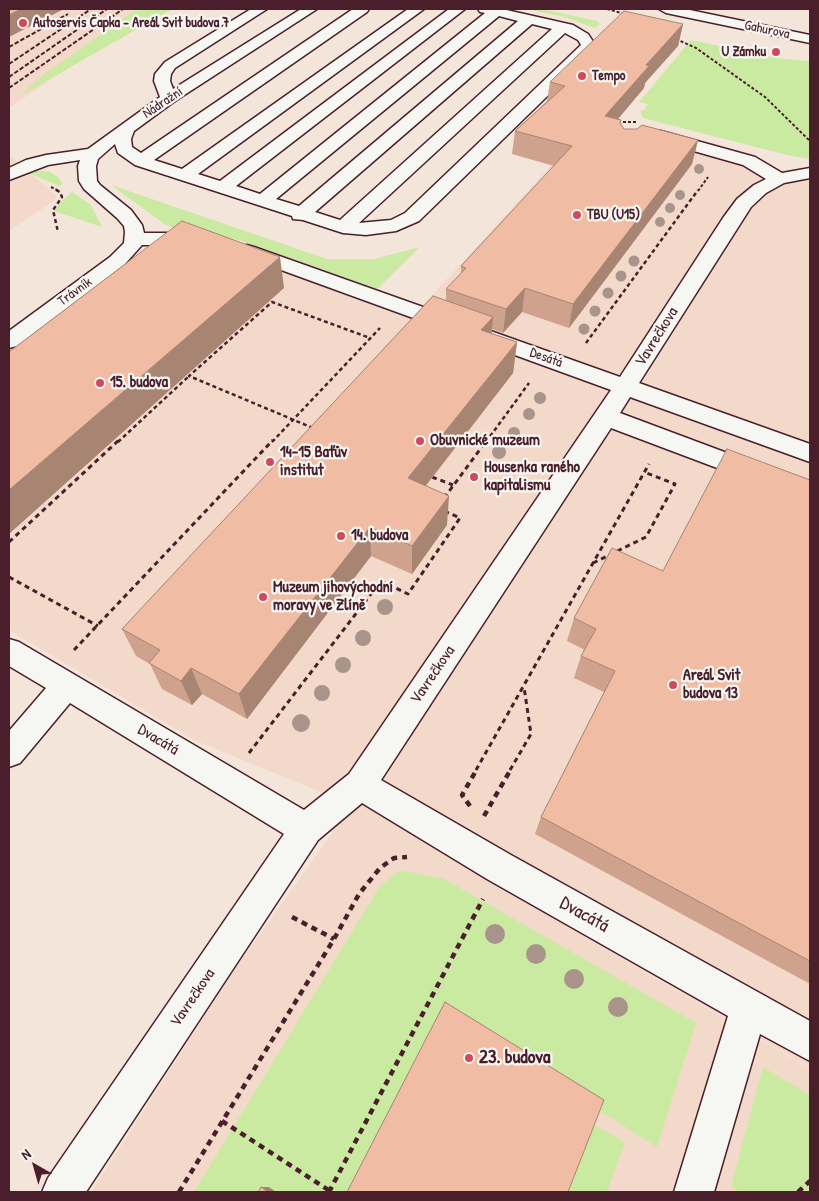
<!DOCTYPE html>
<meta charset="utf-8">
<style>
body{margin:0}
#map{position:relative;width:819px;height:1201px;overflow:hidden;background:#f4e5da;font-family:"Patrick Hand",sans-serif}
canvas{display:block}
.frame{position:absolute;inset:0;border:10px solid #4a1f2b;pointer-events:none}
.north{position:absolute;left:10px;top:1141px;width:50px;height:50px;-webkit-text-stroke:4px #f6f6f2;paint-order:stroke;rotate:322deg;font-size:14px;font-weight:700;line-height:20px;text-align:center;color:#4a1f2b}
.north::after{content:'';display:block;margin:auto;width:18px;height:22px;background:#4a1f2b;clip-path:polygon(50% 0,100% 100%,50% 72%,0 100%)}
</style>
<div id="map">
<canvas width="819" height="1201"></canvas>
<div class="frame"></div>
<div class="north">N</div>
</div>
<script>
const context = document.querySelector('canvas').getContext('2d');
context.lineJoin = 'round';
function fill(path, color) {
  context.fillStyle = color;
  context.fill(path, 'evenodd');
}
function poly(rows) {
  const path = new Path2D();
  for (const r of rows) {
    path.moveTo(r[0], r[1]);
    for (let i = 2; i < r.length; i += 2) path.lineTo(r[i], r[i + 1]);
  }
  return path;
}
function stroke(path, color, width, dash) {
  context.strokeStyle = color;
  context.lineWidth = width;
  context.lineCap = dash ? 'butt' : 'round';
  context.setLineDash(dash || []);
  context.stroke(path);
}
function label(font, color, halo, rows, align = 'center') {
  context.font = font + ' "Patrick Hand",sans-serif';
  context.lineWidth = 4.5;
  context.setLineDash([]);
  context.textBaseline = 'middle';
  context.strokeStyle = halo;
  context.fillStyle = color;
  for (const [text, x, y, turn = 0] of rows) {
    context.save();
    context.translate(x, y);
    context.rotate((+turn || 0) * Math.PI / 180);
    context.textAlign = isNaN(turn) ? turn : align;
    if (halo) context.strokeText(text, 0, 0);
    context.fillText(text, 0, 0);
    context.restore();
  }
}
fill(poly([
 [9,9,172,9,74,64,9,108],
 [609,127,810,181,810,1068,383,818,810,1069,810,1192,91,1192,233,972,352,805,194,740,9,630,9,350,131,259,181,244,223,248,411,318,581,133],
 [9,155,56,195,55,200,9,231]
]), '#f3d9ca');
fill(poly([
 [137,9,172,9,20,96,43,75],
 [527,9,542,9,597,21,600,24,594,28,565,17],
 [691,40,776,58,810,61,810,159,787,155,643,118,640,111,644,110,648,104,639,102],
 [36,170,50,172,58,177,63,184,59,186,29,173],
 [111,185,327,259,374,259,420,247,377,289,242,241,217,235,184,231,166,225],
 [72,192,91,205,102,227,54,211,63,200],
 [400,870,444,879,696,1023,657,1147,444,1012,352,1192,194,1192,380,886],
 [763,1067,810,1095,810,1192,740,1192,731,1187],
 [587,1121,625,1142,607,1192,559,1192]
]), '#cbeaa1');
const minor = poly([
 [251,9,267,9,175,68,171,74,170,81,173,89,301,9,317,9,175,101,134,131,131,139,132,147,141,153,353,9,369,9,367,12,154,160,182,169,408,9,424,9,198,174,220,181,449,9,465,9,236,186,260,194,485,13,480,12,478,9,502,9,573,25,588,34,596,46,571,73,419,221,396,231,366,235,343,233,303,220,293,219,292,216,135,165,118,153,115,144,98,159,96,166,97,181,100,185,131,210,142,225,144,233,196,233,203,235,206,239,203,243,196,245,142,245,124,265,17,346,9,348,9,331,110,257,124,243,125,232,124,226,117,218,84,189,79,181,78,166,80,160,48,165,9,180,9,168,26,160,46,155,88,149,160,97,154,81,155,74,165,62,251,9],
 [499,16,518,21,299,206,276,199,499,16],
 [532,24,552,29,340,220,315,212,532,24],
 [565,33,578,40,581,45,405,213,391,220,359,223,565,33],
 [659,9,685,9,810,35,810,43,666,13,659,9],
 [661,131,755,157,782,173,810,168,810,178,784,183,766,193,751,207,639,383,810,444,810,462,630,397,620,413,810,484,810,503,611,428,381,780,511,855,810,1021,810,1061,760,1034,714,1192,674,1192,728,1016,487,879,362,803,318,840,86,1192,42,1192,48,1178,284,834,70,703,20,763,9,767,9,731,46,688,9,666,9,639,19,642,304,810,349,774,611,390,240,255,237,251,240,247,247,245,254,247,620,377,723,218,737,199,754,185,766,179,743,165,655,140,653,136,655,132,661,131]
]);
stroke(minor, '#4a1f2b', 3);
stroke(poly([
 [607,9,625,14],
 [676,39,696,48,765,97,810,141],
 [618,122,637,122],
 [51,187,59,191],
 [698,191,708,177]
]), '#4a1f2b', 2, [3, 2]);
stroke(poly([
 [56,190,60,192,62,197,53,210,58,232],
 [586,343,698,190],
 [313,428,189,376,272,302,370,338],
 [118,442,189,376],
 [272,442,380,328],
 [486,442,529,383]
]), '#4a1f2b', 2.5, [4, 3]);
stroke(poly([
 [432,477,453,485],
 [444,498,487,440],
 [9,542,119,440],
 [593,563,646,537,675,484,644,472],
 [9,577,98,626],
 [74,650,273,440],
 [249,753,381,581,408,594,460,518,444,511],
 [476,770,649,464],
 [510,770,531,734,524,687]
]), '#4a1f2b', 3, [5, 4]);
stroke(poly([
 [470,806,462,795,477,769],
 [484,816,511,769],
 [292,917,334,939],
 [222,1121,330,1191],
 [179,1192,334,939,359,894,380,868,394,858,407,857],
 [329,1192,483,899],
 [798,1192,810,1181]
]), '#4a1f2b', 4.5, [6, 5]);
fill(minor, '#f6f6f2');
stroke(poly([
 [9,47,68,14],
 [9,64,91,9],
 [9,77,107,9],
 [9,88,123,9]
]), '#4a1f2b', 2, [4.5, 2]);
context.fillStyle = '#a8948a';
for (const [x, y, r] of [
 [699,169,5],
 [680,195,5],
 [670,208,5],
 [660,222,5],
 [634,261,5.5],
 [621,276,5.5],
 [608,293,5.5],
 [595,311,5.5],
 [584,329,5.5],
 [540,398,6],
 [529,414,6],
 [514,433,6],
 [499,452,7],
 [385,607,8],
 [363,638,8],
 [343,665,8],
 [322,693,8],
 [301,723,9],
 [495,934,10],
 [536,954,10],
 [574,979,10],
 [618,1007,10]
]) {
  context.beginPath();
  context.arc(x, y, r, 0, 2 * Math.PI);
  context.fill();
}
fill(poly([
 [683,24,678,46,645,83,644,88,618,119,621,120,621,124,624,129,698,140,692,164,569,328,522,312,503,333,492,329,492,333,517,342,513,373,426,486,447,525,412,574,371,556,247,719,202,694,192,705,162,689,150,664,136,656,122,629,446,300,446,289,461,273,461,266,554,166,512,154,515,131,547,101,550,82],
 [810,480,810,984,535,834,541,817,604,692,574,678,581,656,585,650,567,641,574,618,663,571]
]), '#cea28c');
fill(poly([
 [21,9,64,9,9,37,9,15],
 [683,24,678,46,645,83,644,88,601,139,605,116,646,65],
 [698,140,692,164,569,328,573,304],
 [280,257,284,288,9,534,9,490],
 [525,288,522,312,503,333,506,309],
 [493,317,490,348,481,330],
 [517,342,513,373,408,508,408,478],
 [449,496,447,525,412,574,412,546],
 [370,527,371,556,247,719,239,694],
 [191,668,202,694,192,705,181,681],
 [261,1187,269,1187,276,1192,268,1192]
]), '#a88472');
const building = poly([
 [9,9,21,9,9,15,9,9],
 [624,11,683,24,646,65,649,66,605,116,621,120,620,123,624,129,637,129,642,125,698,140,573,304,525,288,506,309,446,289,466,268,461,266,572,146,515,131,565,86,550,82,624,11],
 [182,221,280,257,9,490,9,352,182,221],
 [433,296,493,317,481,330,517,342,408,478,449,496,412,546,370,527,239,694,191,668,181,681,149,663,160,650,122,629,433,296],
 [727,449,810,480,810,961,541,817,615,671,581,656,596,629,574,618,612,548,663,571,727,449],
 [445,1002,604,1100,568,1192,347,1192,445,1002],
 [261,1187,268,1192,258,1192,261,1187]
]);
fill(building, '#f0bca3');
stroke(building, '#a88472', 1);
for (const [x, y, r, color] of [
 [23,23,5,"#d1495b"],
 [776,52,5,"#d1495b"],
 [582,76,5,"#d1495b"],
 [577,215,5,"#d1495b"],
 [100,383,5,"#d1495b"],
 [420,441,5,"#d1495b"],
 [270,462,5,"#d1495b"],
 [474,477,5,"#d1495b"],
 [341,536,5,"#d1495b"],
 [263,597,5,"#d1495b"],
 [673,685,5,"#d1495b"],
 [469,1058,5,"#d1495b"]
]) {
  const dot = new Path2D();
  dot.arc(x, y, r, 0, 2 * Math.PI);
  context.fillStyle = color;
  context.fill(dot);
  stroke(dot, '#f6f6f2', 2);
}
label('bold 14px', '#4a1f2b', '#f6f6f2', [
 ["Autoservis Čapka - Areál Svit budova 7",33,23],
 ["U Zámku",766,52,"right"],
 ["Tempo",592,76],
 ["TBU (U15)",587,215]
], 'left');
label('14px', '#4a1f2b', '#f6f6f2', [
 ["Gahurova",767,30,12],
 ["Nádražní",163,103,-34],
 ["Trávník",75,292,-36],
 ["Desátá",546,358,20]
]);
label('16px', '#4a1f2b', '#f6f6f2', [
 ["Vavrečkova",657,337,-58],
 ["Vavrečkova",433,675,-56],
 ["Dvacátá",158,740,31],
 ["Vavrečkova",193,998,-56]
]);
label('bold 16px', '#4a1f2b', '#f6f6f2', [
 ["15. budova",110,383],
 ["Obuvnické muzeum",430,441],
 ["14-15 Baťův",280,453],
 ["institut",280,471],
 ["Housenka raného",484,468],
 ["kapitalismu",484,486],
 ["14. budova",351,536],
 ["Muzeum jihovýchodní",273,588],
 ["moravy ve Zlíně",273,606],
 ["Areál Svit",683,676],
 ["budova 13",683,694]
], 'left');
label('19px', '#4a1f2b', '#f6f6f2', [
 ["Dvacátá",584,915,29]
]);
label('bold 19px', '#4a1f2b', '#f6f6f2', [
 ["23. budova",479,1058]
], 'left');
</script>
